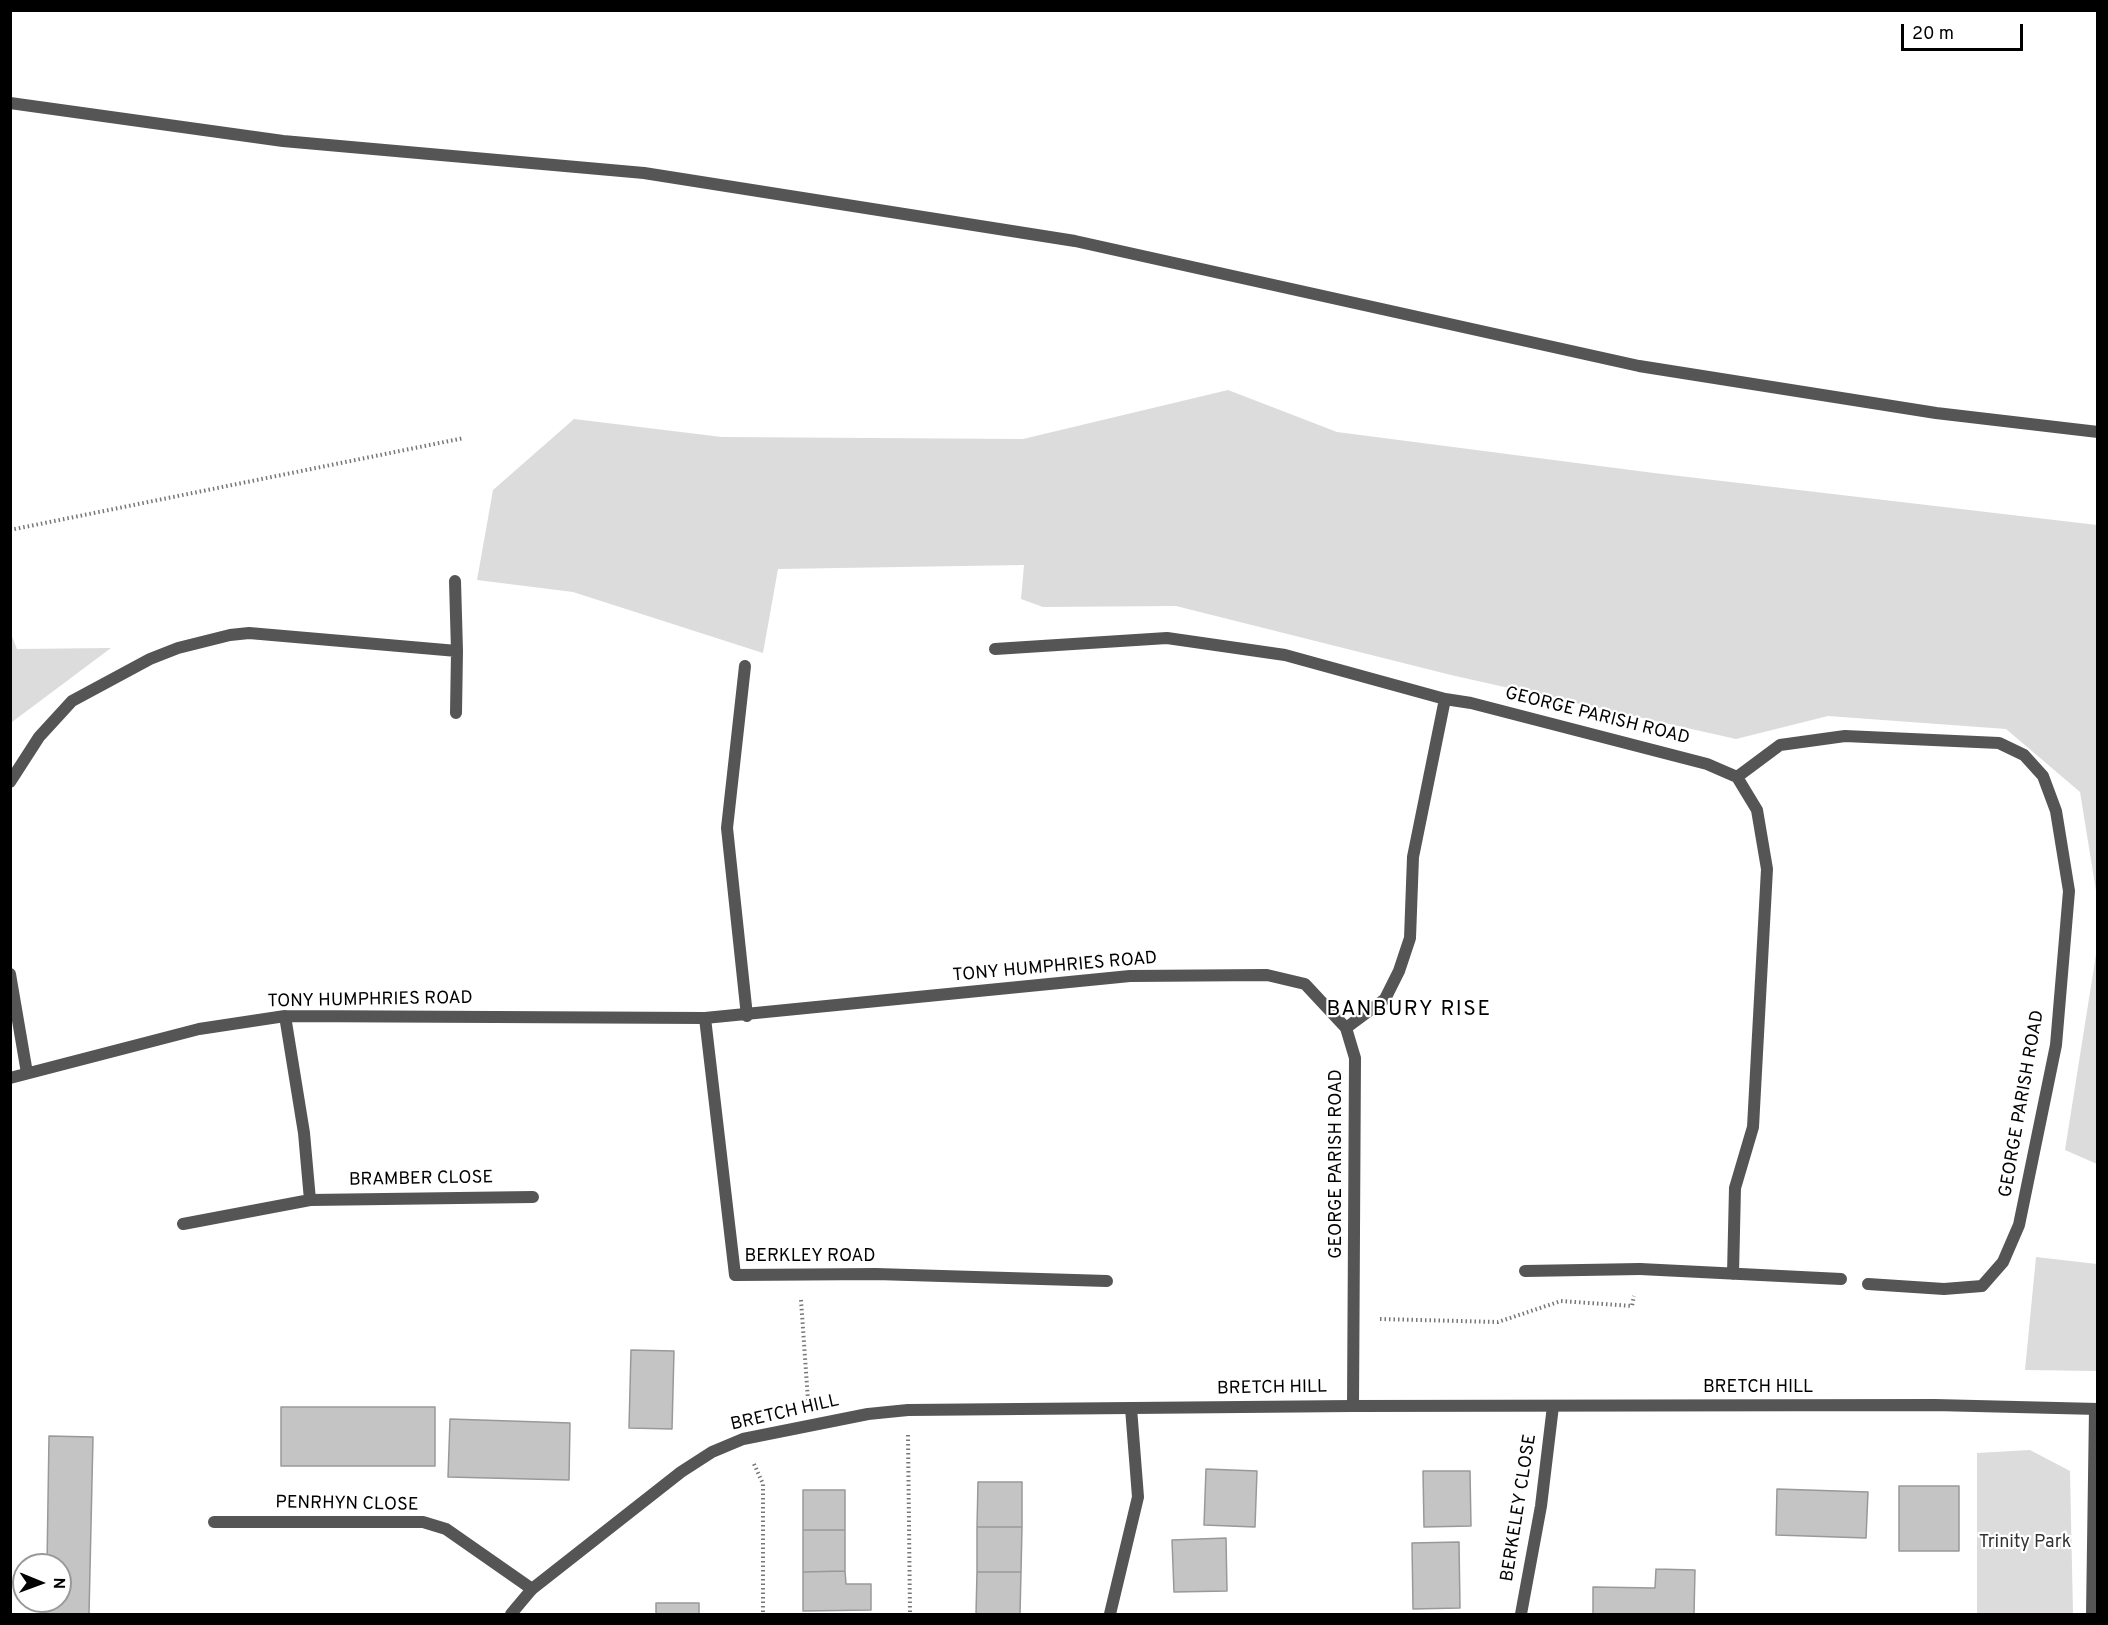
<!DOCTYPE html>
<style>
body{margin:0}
#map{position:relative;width:2108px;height:1625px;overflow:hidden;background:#fff;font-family:Overpass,sans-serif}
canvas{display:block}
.frame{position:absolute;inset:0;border:12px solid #000;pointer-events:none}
.north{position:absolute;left:12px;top:1553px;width:60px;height:60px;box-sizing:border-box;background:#fff;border:2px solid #999;border-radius:50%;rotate:91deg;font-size:16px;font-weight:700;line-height:24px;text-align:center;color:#000}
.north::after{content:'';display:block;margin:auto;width:21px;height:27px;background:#000;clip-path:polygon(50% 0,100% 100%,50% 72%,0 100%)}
.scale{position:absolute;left:1901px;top:24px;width:122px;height:27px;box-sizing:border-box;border:3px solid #000;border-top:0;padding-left:8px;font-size:18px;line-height:21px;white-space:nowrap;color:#000;-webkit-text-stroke:4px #fff;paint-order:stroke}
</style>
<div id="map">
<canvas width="2108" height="1625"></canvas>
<div class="frame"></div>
<div class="north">N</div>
<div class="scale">20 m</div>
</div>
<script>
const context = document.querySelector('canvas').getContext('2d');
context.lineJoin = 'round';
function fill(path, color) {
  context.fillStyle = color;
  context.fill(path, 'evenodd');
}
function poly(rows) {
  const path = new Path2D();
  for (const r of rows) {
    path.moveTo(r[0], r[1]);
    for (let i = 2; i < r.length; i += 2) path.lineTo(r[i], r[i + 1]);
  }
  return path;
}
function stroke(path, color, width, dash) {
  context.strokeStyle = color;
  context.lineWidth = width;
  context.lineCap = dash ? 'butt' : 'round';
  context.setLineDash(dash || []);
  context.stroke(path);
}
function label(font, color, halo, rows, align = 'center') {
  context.font = font + ' Overpass,sans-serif';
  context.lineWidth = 4.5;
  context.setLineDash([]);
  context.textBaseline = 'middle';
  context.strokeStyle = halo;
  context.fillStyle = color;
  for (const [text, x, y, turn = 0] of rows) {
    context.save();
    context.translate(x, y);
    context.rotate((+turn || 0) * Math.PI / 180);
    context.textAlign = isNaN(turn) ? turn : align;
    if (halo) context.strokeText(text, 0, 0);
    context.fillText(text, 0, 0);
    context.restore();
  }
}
fill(poly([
 [1228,390,1337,432,1654,473,2097,525,2097,897,2080,792,2006,729,1828,716,1736,739,1451,675,1176,606,1043,607,1021,599,1024,565,778,569,763,653,573,592,477,580,493,490,574,419,722,437,1023,439],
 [11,634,17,649,111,648,12,722,11,726],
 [2097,948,2097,1164,2065,1150],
 [2036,1257,2097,1264,2097,1371,2025,1370],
 [2030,1450,2070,1471,2073,1614,1977,1614,1977,1453]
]), '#dcdcdc');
const building = poly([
 [631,1350,674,1351,672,1429,629,1428,631,1350],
 [281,1407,435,1407,435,1466,281,1466,281,1407],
 [450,1419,570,1423,569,1480,448,1477,450,1419],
 [49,1436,93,1437,89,1614,45,1614,46,1601,60,1601,60,1565,47,1565,49,1436],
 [1206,1469,1257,1471,1255,1527,1204,1525,1206,1469],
 [1423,1471,1470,1471,1471,1526,1424,1527,1423,1471],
 [978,1482,1022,1482,1022,1527,977,1527,978,1482],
 [1899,1486,1959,1486,1959,1551,1899,1551,1899,1486],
 [1777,1489,1868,1492,1866,1538,1776,1535,1777,1489],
 [803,1490,845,1490,845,1530,803,1530,803,1490],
 [977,1527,1022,1527,1021,1572,977,1572,977,1527],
 [803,1530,845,1530,845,1571,803,1572,803,1530],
 [1226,1538,1227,1591,1174,1592,1172,1540,1226,1538],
 [1459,1542,1460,1608,1413,1609,1412,1543,1459,1542],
 [1656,1569,1695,1570,1694,1614,1593,1614,1593,1587,1655,1588,1656,1569],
 [845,1571,846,1584,871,1584,871,1610,803,1611,803,1572,845,1571],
 [977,1572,1021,1572,1020,1614,976,1614,977,1572],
 [656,1603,699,1603,699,1614,656,1614,656,1603]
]);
fill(building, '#c4c4c4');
stroke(building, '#999', 1.5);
stroke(poly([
 [10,530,464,438],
 [801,1300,808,1400],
 [1380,1319,1498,1322,1561,1301,1632,1306,1634,1296],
 [908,1435,910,1614],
 [754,1464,763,1484,763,1614]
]), '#777', 4, [1.5, 3]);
stroke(poly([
 [10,103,283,141,644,173,1075,241,1639,366,1936,413,2098,432],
 [1525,1271,1640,1269]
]), '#555', 12);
stroke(poly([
 [455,581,457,651],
 [995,649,1167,638,1285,655,1445,699],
 [745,666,727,828,747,1016],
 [1737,777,1780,745,1845,736,1999,743,2024,755,2043,776,2056,811,2069,891,2056,1045,2019,1225,2003,1262,1982,1286,1944,1289,1868,1284],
 [10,782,39,737,72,701,150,659,178,648,230,635,249,633,457,651,456,713],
 [10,974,27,1073],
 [705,1018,735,1275,876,1274,1107,1281],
 [10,1078,199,1029,285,1016,705,1018,1130,976,1267,975,1305,984,1346,1028],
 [310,1200,533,1197],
 [183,1224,310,1200,304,1133,285,1016],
 [1640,1269,1841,1279],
 [1353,1406,1355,1058,1346,1028,1385,999,1399,971,1410,938,1413,857,1445,699,1471,703,1707,764,1737,777,1757,810,1767,869,1753,1127,1735,1188,1733,1274],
 [214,1522,423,1522,446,1529,532,1589],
 [1110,1614,1138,1497,1131,1408],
 [1521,1614,1541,1506,1553,1406],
 [2092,1614,2095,1409]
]), '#555', 12);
stroke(poly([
 [511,1614,532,1589,681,1472,712,1452,743,1439,868,1414,908,1410,1353,1406,1935,1405,2098,1409]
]), '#555', 12);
label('18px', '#000', '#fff', [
 ["GEORGE PARISH ROAD",1597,717,14],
 ["TONY HUMPHRIES ROAD",1055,968,-5],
 ["TONY HUMPHRIES ROAD",370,1001,-1],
 ["GEORGE PARISH ROAD",2023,1104,-80],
 ["GEORGE PARISH ROAD",1337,1164,-90],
 ["BRAMBER CLOSE",421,1180,-1],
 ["BERKLEY ROAD",810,1257],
 ["BRETCH HILL",1758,1388],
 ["BRETCH HILL",1272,1389,-1],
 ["BRETCH HILL",785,1414,-13],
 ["PENRHYN CLOSE",347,1505,1],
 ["BERKELEY CLOSE",1520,1508,-81]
]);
label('18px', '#333', '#fff', [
 ["Trinity Park",2025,1543]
]);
context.letterSpacing = '1.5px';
label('21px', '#000', '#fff', [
 ["BANBURY RISE",1409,1011]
]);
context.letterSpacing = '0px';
</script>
